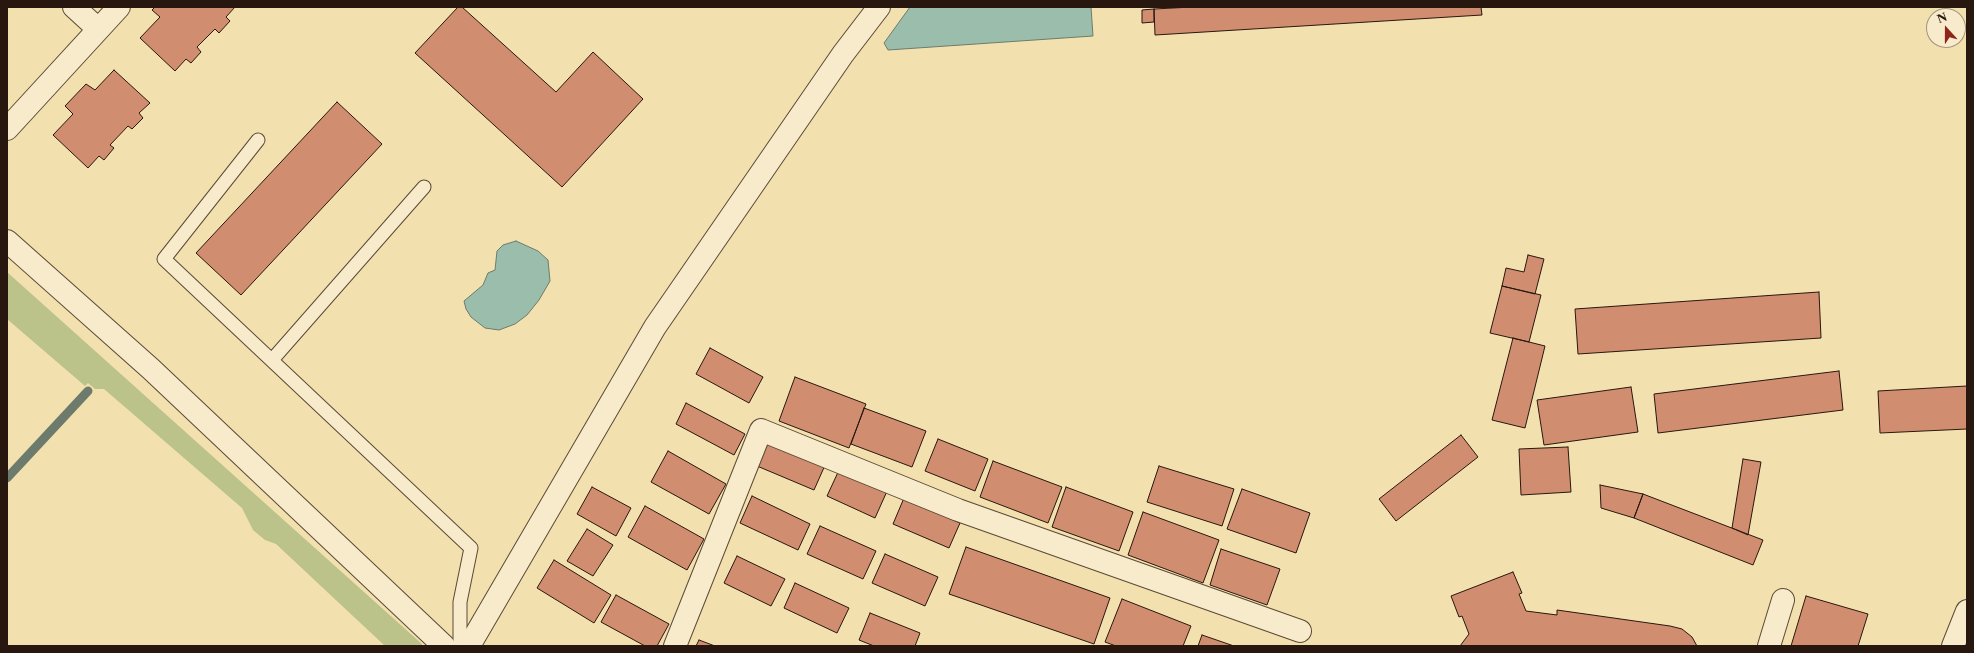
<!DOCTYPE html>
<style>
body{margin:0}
#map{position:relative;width:1974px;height:653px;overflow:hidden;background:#f3e0af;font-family:"Libre Caslon Text",serif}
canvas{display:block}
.frame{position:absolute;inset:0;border:8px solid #28170e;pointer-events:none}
.north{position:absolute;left:1926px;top:8px;width:40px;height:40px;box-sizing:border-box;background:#f7ebcb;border:1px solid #a4967f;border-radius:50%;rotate:339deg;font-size:11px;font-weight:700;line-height:16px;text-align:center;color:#28170e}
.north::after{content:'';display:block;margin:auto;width:14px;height:18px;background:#8f2418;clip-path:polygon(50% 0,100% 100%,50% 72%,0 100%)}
</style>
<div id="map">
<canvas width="1974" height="653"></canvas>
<div class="frame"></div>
<div class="north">N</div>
</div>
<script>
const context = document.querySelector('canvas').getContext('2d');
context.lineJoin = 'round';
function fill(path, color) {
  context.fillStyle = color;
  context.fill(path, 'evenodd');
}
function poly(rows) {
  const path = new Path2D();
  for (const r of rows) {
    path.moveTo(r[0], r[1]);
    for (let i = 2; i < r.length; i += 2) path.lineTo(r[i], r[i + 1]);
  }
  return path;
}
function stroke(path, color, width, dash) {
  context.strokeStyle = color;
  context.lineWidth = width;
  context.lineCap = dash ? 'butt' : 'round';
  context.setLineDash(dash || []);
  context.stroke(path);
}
fill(poly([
 [7,272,422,644,422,646,385,646,276,544,265,540,253,530,242,508,104,389,95,389,88,383,85,386,7,319]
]), '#bbc28a');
const water = poly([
 [910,7,1091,7,1093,36,888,50,884,43,910,7],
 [516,241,538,251,548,260,550,281,539,300,527,315,515,324,499,330,485,328,471,317,466,309,464,301,483,285,488,273,495,270,497,251,503,245,516,241]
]);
fill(water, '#9bbdab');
stroke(water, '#6d7b6c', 1);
stroke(poly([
 [7,478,88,391]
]), '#6d7b6c', 9);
const building = poly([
 [155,7,235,7,226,17,230,21,219,33,215,29,197,47,201,52,191,63,186,59,175,71,140,38,160,17,152,10,155,7],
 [458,7,462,7,556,92,593,52,643,99,562,187,415,53,458,7],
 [1192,7,1481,7,1482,15,1155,35,1154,9,1192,7],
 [1154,9,1154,22,1142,23,1142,10,1154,9],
 [114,70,150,103,139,113,143,118,132,129,128,126,110,145,114,148,104,160,99,156,88,168,53,135,73,114,65,106,86,84,95,90,114,70],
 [337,102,382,144,241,295,196,253,337,102],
 [1528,255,1544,259,1535,294,1502,286,1506,268,1524,272,1528,255],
 [1502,286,1541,295,1529,342,1490,333,1502,286],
 [1819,292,1821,338,1578,354,1575,309,1819,292],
 [1513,338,1545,346,1525,428,1492,420,1513,338],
 [710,348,763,377,749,403,696,374,710,348],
 [1839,371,1843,410,1658,433,1654,394,1839,371],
 [795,377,866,404,849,448,779,421,795,377],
 [1967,386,1967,429,1880,433,1878,391,1967,386],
 [1631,387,1638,432,1544,445,1537,400,1631,387],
 [686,403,745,434,734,455,676,424,686,403],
 [864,408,926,431,912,467,851,444,864,408],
 [1461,435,1478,457,1396,521,1379,499,1461,435],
 [768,439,826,463,814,490,757,466,768,439],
 [938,439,988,459,975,491,925,471,938,439],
 [1568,447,1571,492,1521,495,1519,449,1568,447],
 [668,451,726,484,709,514,651,482,668,451],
 [1743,459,1761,462,1748,535,1732,528,1743,459],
 [993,461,1062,487,1048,523,980,497,993,461],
 [1159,466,1234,489,1222,526,1147,502,1159,466],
 [840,468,888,489,875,518,827,496,840,468],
 [1600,485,1643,494,1634,518,1601,508,1600,485],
 [592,487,631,508,616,536,577,514,592,487],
 [1066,487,1133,512,1119,551,1052,527,1066,487],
 [1242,489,1310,513,1296,553,1227,529,1242,489],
 [1643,494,1763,540,1753,565,1634,518,1643,494],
 [752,496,810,524,798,550,740,523,752,496],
 [904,498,960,523,949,548,893,524,904,498],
 [645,506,704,539,687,570,628,537,645,506],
 [1143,512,1219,540,1203,583,1128,555,1143,512],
 [820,526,876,551,863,579,807,554,820,526],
 [587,529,613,545,593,576,567,561,587,529],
 [966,547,1110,598,1094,644,949,594,966,547],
 [1221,549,1280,569,1267,605,1210,585,1221,549],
 [885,554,938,577,925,606,872,583,885,554],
 [737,556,785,579,771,606,724,583,737,556],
 [554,560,611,595,594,623,537,588,554,560],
 [1513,572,1522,593,1519,594,1526,611,1557,615,1557,610,1670,626,1682,629,1692,637,1697,646,1460,646,1469,634,1462,616,1459,617,1451,596,1513,572],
 [795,583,849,608,837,633,784,608,795,583],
 [616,595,669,624,657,646,645,646,601,622,616,595],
 [1806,596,1868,614,1858,646,1791,646,1806,596],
 [1122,599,1191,626,1183,646,1116,646,1105,642,1122,599],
 [870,613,920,633,915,646,874,646,859,640,870,613],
 [1202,635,1234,646,1198,646,1202,635],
 [699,640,715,646,696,646,699,640]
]);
fill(building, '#d18d70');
stroke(building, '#28170e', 1);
const lane = poly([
 [258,140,164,259,471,548,460,602,460,646],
 [272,360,424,187]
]);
const street = poly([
 [74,7,98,29],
 [7,129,119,7],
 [7,241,151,369,444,646],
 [469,646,655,327,843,54,879,7],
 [675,646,761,430,958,510,1300,631],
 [1769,646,1783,600],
 [1953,646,1967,611]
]);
stroke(lane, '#5b4936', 15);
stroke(street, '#5b4936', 24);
stroke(lane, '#f7ebcb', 13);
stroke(street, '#f7ebcb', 22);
</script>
